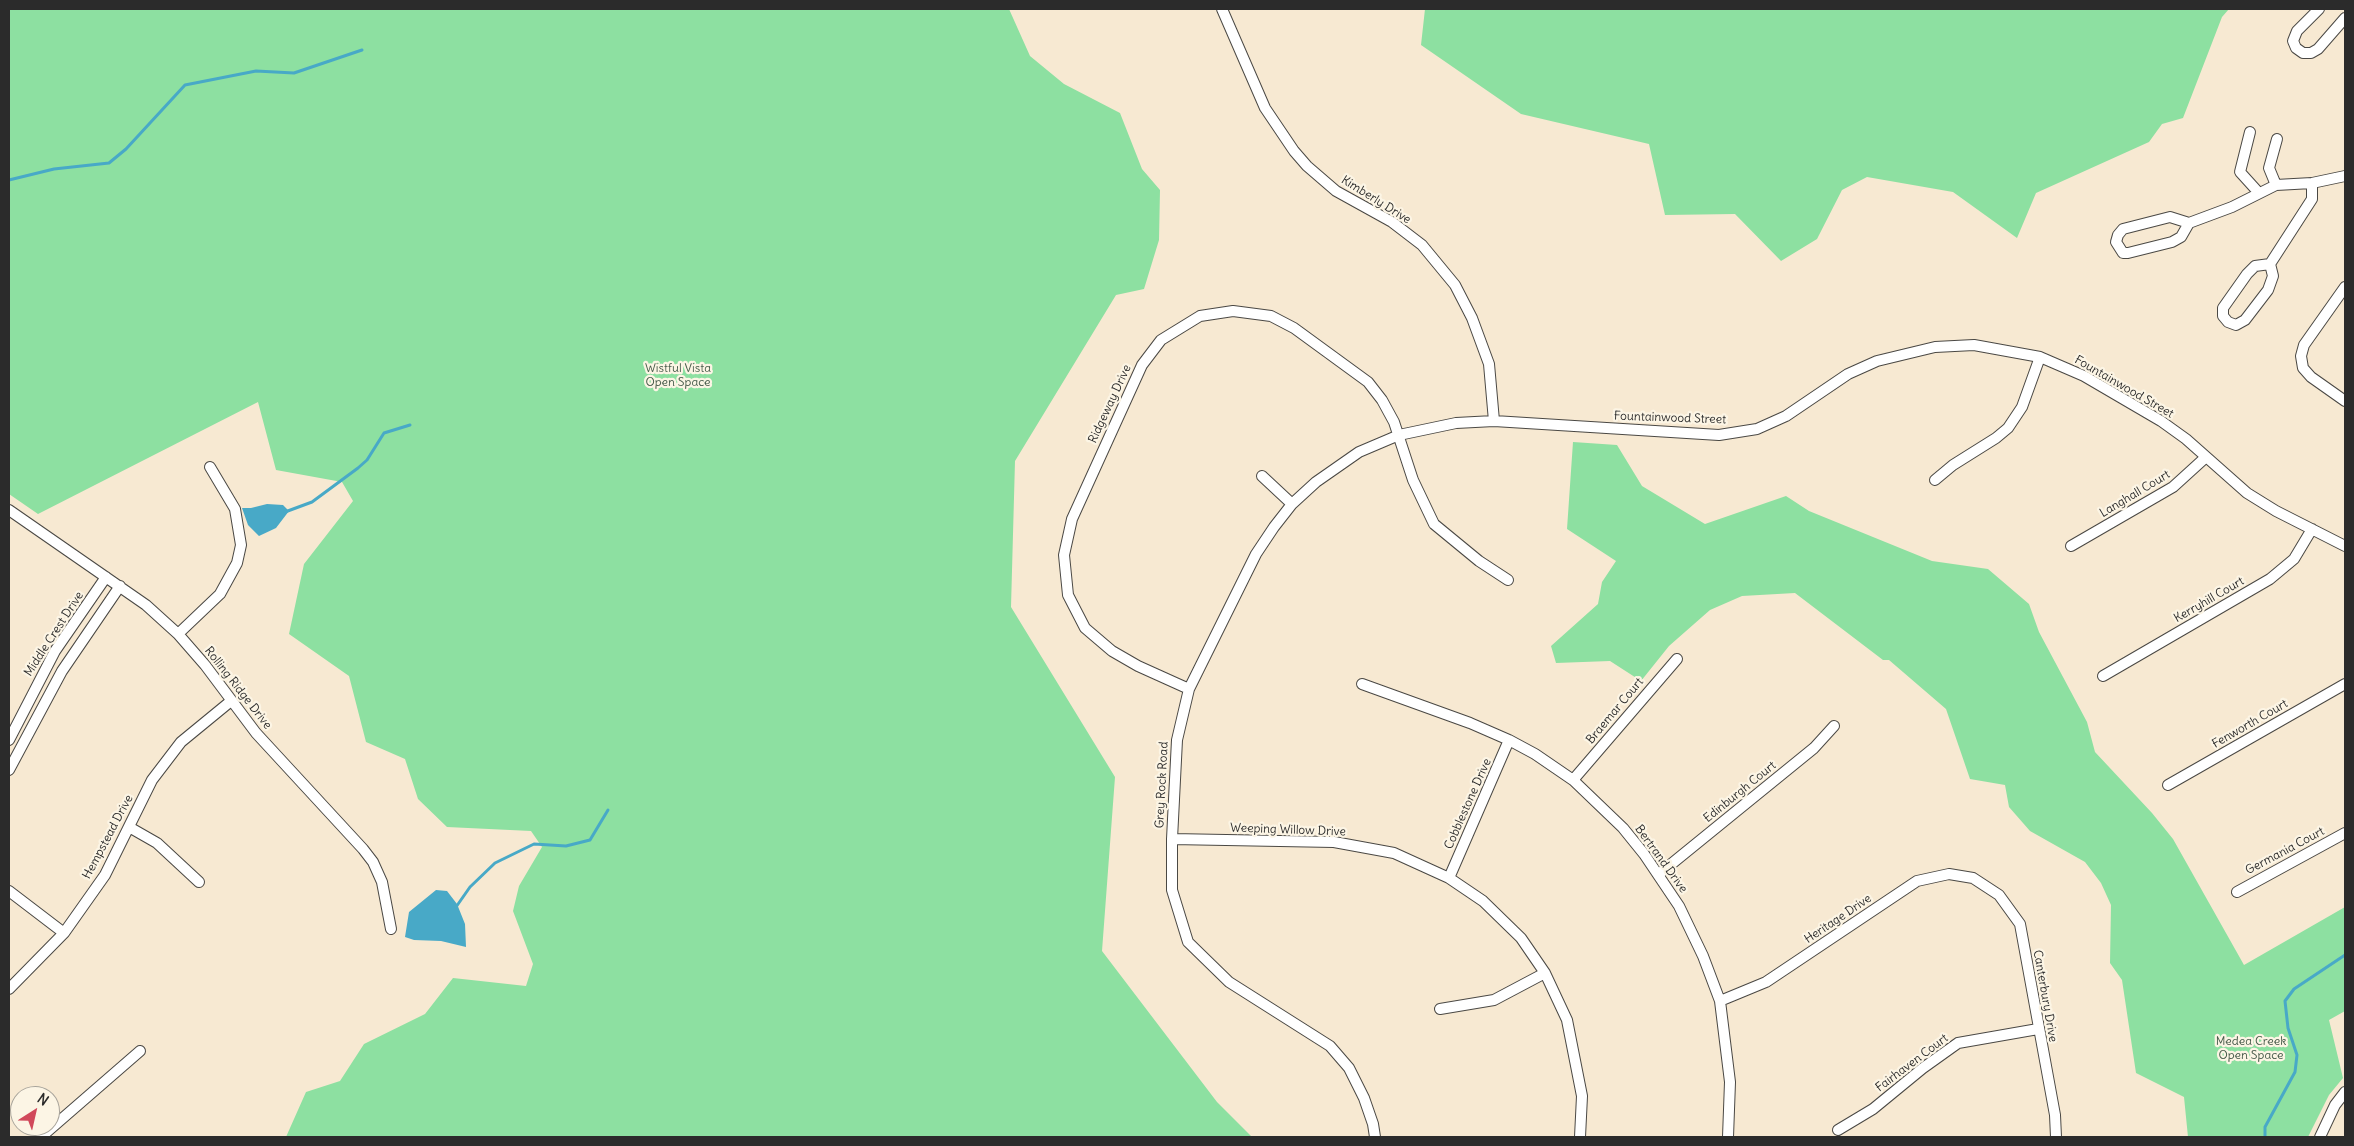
<!DOCTYPE html>
<style>
body{margin:0}
#map{position:relative;width:2354px;height:1146px;overflow:hidden;background:#f7e9d2;font-family:Delius,sans-serif}
canvas{display:block}
.frame{position:absolute;inset:0;border:10px solid #2b2b2b;pointer-events:none}
.north{position:absolute;left:10px;top:1086px;width:50px;height:50px;box-sizing:border-box;background:#fcf5e5;border:1px solid #a8a49b;border-radius:50%;rotate:35deg;font-size:14px;font-weight:700;line-height:20px;text-align:center;color:#2b2b2b}
.north::after{content:'';display:block;margin:auto;width:18px;height:22px;background:#d1495b;clip-path:polygon(50% 0,100% 100%,50% 72%,0 100%)}
</style>
<div id="map">
<canvas width="2354" height="1146"></canvas>
<div class="frame"></div>
<div class="north">N</div>
</div>
<script>
const context = document.querySelector('canvas').getContext('2d');
context.lineJoin = 'round';
function fill(path, color) {
  context.fillStyle = color;
  context.fill(path, 'evenodd');
}
function poly(rows) {
  const path = new Path2D();
  for (const r of rows) {
    path.moveTo(r[0], r[1]);
    for (let i = 2; i < r.length; i += 2) path.lineTo(r[i], r[i + 1]);
  }
  return path;
}
function stroke(path, color, width, dash) {
  context.strokeStyle = color;
  context.lineWidth = width;
  context.lineCap = dash ? 'butt' : 'round';
  context.setLineDash(dash || []);
  context.stroke(path);
}
function label(font, color, halo, rows, align = 'center') {
  context.font = font + ' Delius,sans-serif';
  context.lineWidth = 4.5;
  context.setLineDash([]);
  context.textBaseline = 'middle';
  context.strokeStyle = halo;
  context.fillStyle = color;
  for (const [text, x, y, turn = 0] of rows) {
    context.save();
    context.translate(x, y);
    context.rotate((+turn || 0) * Math.PI / 180);
    context.textAlign = isNaN(turn) ? turn : align;
    if (halo) context.strokeText(text, 0, 0);
    context.fillText(text, 0, 0);
    context.restore();
  }
}
fill(poly([
 [9,9,1009,9,1030,56,1064,84,1120,113,1142,169,1160,190,1159,240,1144,289,1116,295,1015,461,1011,607,1115,777,1102,951,1217,1102,1252,1137,286,1137,306,1092,340,1081,364,1044,425,1014,453,978,526,986,533,964,513,911,519,886,542,847,531,831,447,827,418,799,405,759,366,742,349,676,289,634,304,564,353,501,342,482,276,470,258,402,38,514,9,494],
 [1425,9,2229,9,2222,17,2183,118,2162,124,2149,142,2036,193,2017,238,1953,192,1867,177,1842,190,1817,239,1781,261,1735,214,1665,215,1649,144,1521,114,1421,45],
 [1573,442,1617,445,1642,486,1705,524,1786,496,1809,511,1932,561,1988,569,2029,604,2039,632,2087,722,2095,752,2152,813,2173,839,2244,965,2345,907,2345,1011,2329,1020,2343,1078,2329,1095,2308,1137,2188,1137,2184,1097,2136,1073,2122,980,2110,963,2111,905,2101,883,2085,862,2030,831,2009,807,2005,785,1970,779,1946,709,1889,660,1883,660,1795,593,1742,596,1710,610,1669,646,1641,681,1610,661,1556,663,1551,646,1598,604,1602,582,1616,561,1567,529]
]), '#8de0a1');
fill(poly([
 [267,504,283,505,289,511,276,528,259,536,248,525,242,508,251,508],
 [436,890,447,891,457,904,465,924,466,947,441,941,414,940,405,937,409,912]
]), '#48a9c7');
stroke(poly([
 [9,180,54,169,109,163,126,149,185,85,256,71,294,73,362,50],
 [285,512,312,502,358,468,367,460,384,433,410,425],
 [456,907,470,887,495,863,534,844,566,846,590,840,608,810],
 [2265,1137,2265,1127,2295,1072,2297,1055,2288,1028,2285,1001,2294,989,2345,955]
]), '#48a9c7', 3);
const street = poly([
 [1222,9,1265,108,1294,151,1307,166,1336,191,1392,222,1422,245,1455,285,1472,318,1489,364,1494,421],
 [2319,9,2297,31,2293,41,2296,48,2303,53,2311,53,2318,49,2345,18],
 [2250,132,2240,172,2259,193],
 [2276,185,2269,168,2277,139],
 [2189,223,2181,237,2172,242,2128,253,2123,253,2116,242,2118,235,2123,229,2170,217,2189,223,2232,207,2276,185,2312,183,2345,176],
 [2270,264,2255,266,2247,274,2223,308,2223,316,2228,322,2236,325,2245,320,2268,290,2273,276,2270,264,2312,199,2312,183],
 [2345,287,2304,345,2301,356,2303,368,2311,377,2345,401],
 [1262,476,1292,504],
 [1935,480,1953,465,1996,438,2008,428,2022,407,2040,357],
 [9,510,146,605,178,634,205,665,256,733,363,849,373,862,382,882,391,929],
 [2071,546,2173,487,2206,457],
 [178,634,220,594,237,563,241,545,235,509,210,467],
 [2103,676,2270,579,2294,559,2312,529],
 [1362,684,1470,723,1509,740,1535,754,1573,780,1623,828,1644,854,1679,906,1703,956,1720,1001,1730,1082,1728,1137],
 [1189,689,1138,666,1112,651,1085,628,1068,595,1064,555,1072,519,1142,365,1161,340,1200,316,1233,311,1271,316,1294,328,1368,382,1382,400,1394,422,1413,480,1434,524,1479,561,1508,580],
 [9,740,55,651,106,577],
 [9,770,62,671,120,586],
 [1573,780,1677,659],
 [2168,785,2345,684],
 [129,827,157,843,199,882],
 [1172,839,1334,842,1394,853,1449,878,1483,901,1521,938,1545,973,1567,1020,1582,1096,1580,1137],
 [1659,874,1814,748,1834,726],
 [1449,878,1509,740],
 [9,891,64,933],
 [2237,892,2345,833],
 [9,989,64,933,105,875,152,780,181,742,231,701],
 [1720,1001,1766,982,1917,881,1949,874,1973,878,1999,895,2020,924,2055,1115,2056,1137],
 [1440,1009,1494,1000,1545,973],
 [1838,1130,1873,1109,1923,1068,1958,1043,2038,1029],
 [41,1137,140,1051],
 [1375,1137,1373,1124,1364,1098,1349,1068,1330,1046,1229,982,1188,942,1172,890,1172,839,1177,740,1189,689,1256,554,1274,527,1292,504,1316,482,1359,452,1399,435,1456,423,1494,421,1719,435,1757,429,1786,416,1848,374,1877,361,1935,347,1974,345,2040,357,2084,376,2161,421,2186,439,2247,493,2276,511,2345,546],
 [2320,1137,2335,1105,2345,1092]
]);
stroke(street, '#4a4844', 12);
stroke(street, '#fff', 10);
label('12px', '#2b2b2b', '#fcf5e5', [
 ["Kimberly Drive",1376,200,32],
 ["Fountainwood Street",2124,387,30],
 ["Ridgeway Drive",1110,404,-65],
 ["Fountainwood Street",1670,418,2],
 ["Langhall Court",2135,494,-31],
 ["Kerryhill Court",2209,600,-30],
 ["Middle Crest Drive",54,634,-57],
 ["Rolling Ridge Drive",238,688,52],
 ["Braemar Court",1615,711,-50],
 ["Fenworth Court",2250,724,-30],
 ["Grey Rock Road",1162,785,-87],
 ["Edinburgh Court",1740,792,-39],
 ["Cobblestone Drive",1468,804,-66],
 ["Weeping Willow Drive",1288,830,2],
 ["Hempstead Drive",108,837,-62],
 ["Germania Court",2285,851,-28],
 ["Bertrand Drive",1661,859,54],
 ["Heritage Drive",1838,919,-34],
 ["Canterbury Drive",2045,996,80],
 ["Fairhaven Court",1912,1063,-37]
]);
label('12px', '#445848', '#fcf5e5', [
 ["Wistful Vista",678,369],
 ["Open Space",678,383],
 ["Medea Creek",2251,1042],
 ["Open Space",2251,1056]
]);
</script>
